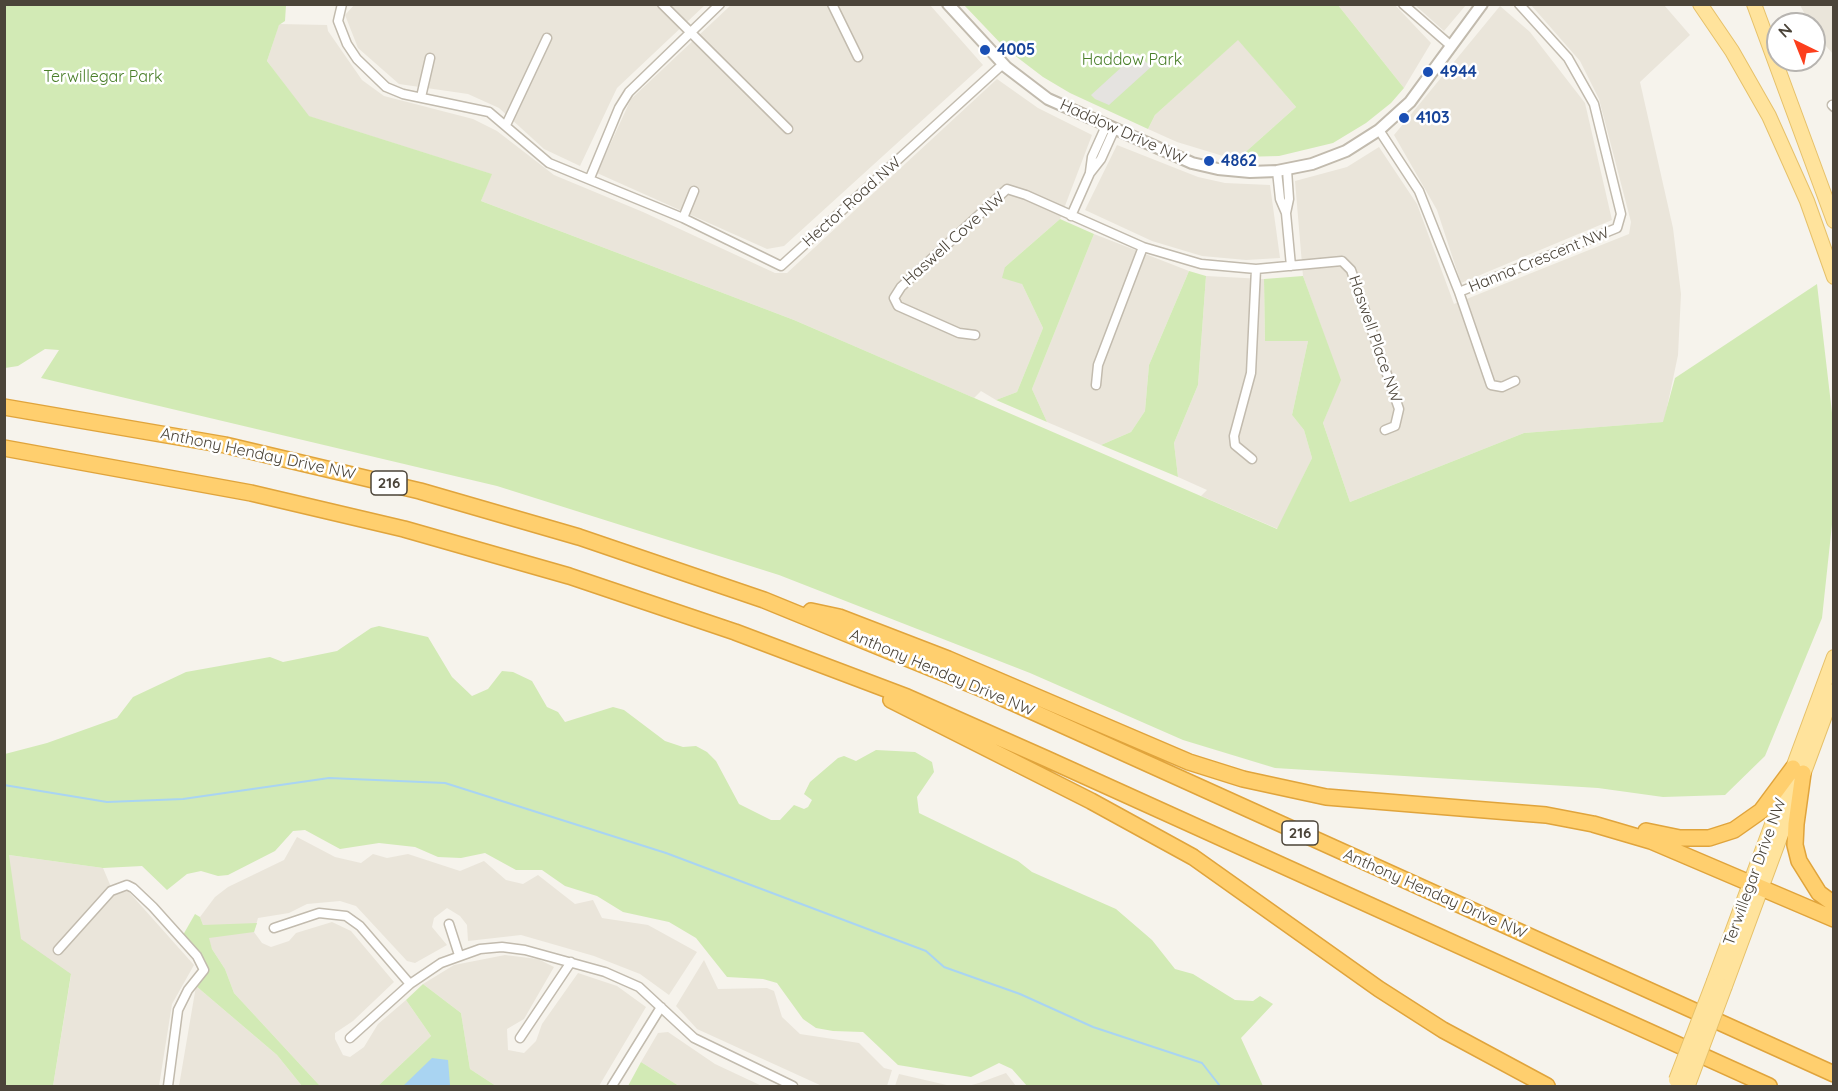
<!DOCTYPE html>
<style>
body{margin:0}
#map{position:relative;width:1838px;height:1091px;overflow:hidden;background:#f6f3ec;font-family:Quicksand,sans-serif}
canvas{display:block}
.frame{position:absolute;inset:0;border:6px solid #4b4439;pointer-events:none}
.north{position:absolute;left:1766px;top:12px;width:60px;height:60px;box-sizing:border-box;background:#fff;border:2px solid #b7b4b0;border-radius:50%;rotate:317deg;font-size:16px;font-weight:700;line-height:24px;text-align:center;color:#4b4439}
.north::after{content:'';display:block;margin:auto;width:21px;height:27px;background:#fc3f1d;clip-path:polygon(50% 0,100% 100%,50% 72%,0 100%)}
</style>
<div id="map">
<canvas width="1838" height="1091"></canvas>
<div class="frame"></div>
<div class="north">N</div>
</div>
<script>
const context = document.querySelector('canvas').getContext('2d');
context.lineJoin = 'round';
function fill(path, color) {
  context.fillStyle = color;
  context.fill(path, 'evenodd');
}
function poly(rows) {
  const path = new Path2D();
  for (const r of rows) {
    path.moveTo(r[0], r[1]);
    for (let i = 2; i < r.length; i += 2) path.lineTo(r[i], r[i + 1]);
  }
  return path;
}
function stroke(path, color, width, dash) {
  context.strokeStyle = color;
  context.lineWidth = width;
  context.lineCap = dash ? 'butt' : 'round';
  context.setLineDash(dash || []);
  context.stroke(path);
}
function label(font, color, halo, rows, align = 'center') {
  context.font = font + ' Quicksand,sans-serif';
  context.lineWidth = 5;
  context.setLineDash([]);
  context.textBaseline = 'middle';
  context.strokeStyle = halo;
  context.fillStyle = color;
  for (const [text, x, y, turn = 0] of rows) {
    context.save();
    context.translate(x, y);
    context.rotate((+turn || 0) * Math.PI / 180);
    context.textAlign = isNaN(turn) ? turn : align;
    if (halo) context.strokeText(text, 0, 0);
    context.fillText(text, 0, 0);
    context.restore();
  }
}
fill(poly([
 [355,4,705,5,617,88,580,166,544,149,499,108,468,94,399,84,358,48,345,15],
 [731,5,930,5,983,65,784,246,767,249,597,173,631,99],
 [1338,5,1395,5,1431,43,1404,88],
 [1415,5,1466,5,1444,31],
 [1531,5,1664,5,1690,35,1640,82,1673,228,1681,294,1678,355,1664,422,1524,433,1350,502,1323,423,1340,380,1303,276,1295,181,1347,167,1379,147,1417,204,1454,304,1629,234,1631,222,1599,99,1580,61],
 [1800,5,1833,5,1833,54,1817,36,1814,24,1810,24],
 [1500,6,1530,32,1585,103,1612,220,1461,283,1437,210,1394,135],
 [279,24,327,25,328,31,362,80,384,96,473,119,497,131,554,175,643,212,775,273,787,273,997,79,1038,108,1092,135,1060,219,1005,267,1022,284,1043,328,1017,392,996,400,981,391,974,398,794,320,481,201,491,174,308,116,267,61],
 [1238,39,1296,107,1240,157,1223,156,1177,142,1148,129,1155,115],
 [1117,145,1198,177,1225,183,1270,185,1280,258,1246,260,1202,256,1152,241,1085,210],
 [1094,234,1189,271,1149,365,1145,411,1131,432,1101,445,1047,422,1032,389],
 [1206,276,1264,279,1265,341,1308,341,1292,415,1304,430,1312,458,1278,529,1201,496,1207,490,1178,477,1174,443,1198,385],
 [297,837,335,857,361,863,373,854,387,858,408,854,460,871,484,861,506,880,523,884,538,875,575,904,593,900,602,918,648,925,697,952,669,995,640,974,594,956,521,935,468,941,467,925,460,916,447,908,434,918,432,927,447,945,415,963,407,961,356,906,340,901,307,904,289,913,258,918,254,932,262,943,271,947,289,941,296,933,332,922,351,931,394,982,353,1021,335,1033,335,1039,343,1055,350,1057,364,1047,378,1024,406,1000,431,1036,378,1086,320,1086,234,993,225,969,212,949,200,917,215,897,228,887,284,860],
 [9,855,103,868,114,894,128,891,194,965,172,1004,159,1086,53,1086,71,975,9,946],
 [505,955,538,959,554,967,524,1019,507,1029,508,1050,524,1053,536,1041,542,1024,578,973,617,986,646,1007,599,1086,496,1086,470,1069,461,1013,423,984,454,965],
 [704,960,718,989,767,988,774,991,782,1017,800,1034,859,1043,884,1068,892,1070,887,1086,822,1086,697,1029,676,1006],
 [196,986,277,1055,302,1086,179,1086],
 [668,1032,715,1064,762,1086,679,1086,641,1062,658,1033],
 [1006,1073,1016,1086,968,1086,979,1083],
 [899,1074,951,1086,895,1086]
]), '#eae5da');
fill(poly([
 [4,5,286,5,285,21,279,25,267,61,309,116,492,174,481,201,794,320,1277,529,1312,458,1304,430,1292,415,1308,341,1265,341,1264,279,1303,276,1341,380,1323,423,1350,502,1524,433,1663,422,1675,378,1817,284,1834,430,1833,515,1822,618,1765,756,1725,795,1663,797,1598,788,1275,768,1183,740,1030,673,779,575,497,486,41,378,59,350,45,349,18,366,5,368],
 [964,5,1338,5,1404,88,1391,103,1366,123,1333,143,1279,156,1240,157,1296,107,1238,40,1155,115,1148,129,1070,93,1043,77,1005,48],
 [1060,219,1094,234,1032,389,1047,422,996,400,1017,392,1043,328,1022,284,1002,278,1005,267],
 [1189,271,1206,276,1198,385,1174,443,1178,477,1101,445,1131,432,1145,411,1149,365],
 [379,626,428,637,452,677,472,696,488,689,502,671,513,672,532,681,547,707,558,712,565,722,613,707,624,710,665,741,683,747,696,746,707,752,716,761,739,804,771,820,780,820,794,805,804,809,808,807,812,800,804,794,810,782,838,758,844,756,856,761,876,750,915,752,932,762,934,772,917,797,919,813,1018,861,1032,872,1116,909,1152,940,1175,969,1193,974,1235,1000,1253,1001,1260,996,1273,1004,1241,1038,1263,1086,1027,1086,1012,1069,999,1063,971,1077,898,1065,863,1032,833,1031,816,1028,803,1019,777,983,763,979,727,977,696,938,669,922,623,912,597,896,565,886,542,870,516,870,485,853,461,858,438,857,415,847,379,843,340,849,305,830,293,831,275,851,228,875,218,876,201,871,187,874,167,890,142,866,103,868,9,855,21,939,71,974,53,1086,5,1086,5,754,47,743,117,718,133,697,186,672,270,657,283,662,337,651,371,628],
 [195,914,200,917,203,925,257,923,254,932,209,938,212,949,225,969,234,993,320,1086,302,1086,277,1055,196,986,207,971,205,960,183,935],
 [423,984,461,1013,470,1069,496,1086,378,1086,431,1036,406,1000],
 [641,1062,679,1086,628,1086]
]), '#d2eab5');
fill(poly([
 [1137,53,1151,67,1109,105,1095,99,1091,95]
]), '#e5e3e0');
fill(poly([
 [432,1058,448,1060,450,1085,403,1086]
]), '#a9d4f2');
stroke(poly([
 [4,785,107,802,183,799,329,778,445,783,666,853,926,951,944,967,1020,994,1093,1027,1202,1063,1220,1086]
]), '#a9d4f2', 2);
const minor = poly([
 [342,4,338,21,347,44,357,59,386,87,403,94,489,112,549,163,683,218,781,266,1003,64],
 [662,4,788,129],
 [832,4,858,57],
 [1403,4,1450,45],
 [421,97,430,58],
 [1832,105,1834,107],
 [506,125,547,38],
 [1379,130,1419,191,1459,292,1617,228,1621,214,1594,104,1568,58,1519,4],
 [1277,171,1280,199,1286,213,1291,266],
 [1090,172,1092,157,1106,126],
 [590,178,619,108,629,92,720,4],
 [1286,213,1289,199,1287,170],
 [1071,216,1090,173,1101,159,1114,130],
 [683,218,694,191],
 [1459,292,1491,385,1502,387,1515,381],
 [975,335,959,333,898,306,894,298,901,287,1007,189,1026,195,1143,247,1201,264,1256,269,1342,261,1351,270,1399,409,1395,426,1385,430],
 [1096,385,1098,365,1143,247],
 [1252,459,1235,445,1234,436,1251,373,1256,269],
 [449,924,459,955],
 [274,928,319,913,346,916,360,926,410,984],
 [58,950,111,891,127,885,133,888,153,907,197,956,204,970,188,990,178,1010,168,1086],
 [350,1038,410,984,441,963,480,949,502,947,525,950,605,972,639,987,694,1038,793,1086],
 [520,1038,571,962],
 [612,1086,661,1007]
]);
const tertiary = poly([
 [948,4,1006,67,1048,99,1192,163,1218,169,1250,172,1277,171,1312,164,1346,151,1379,130,1410,102,1482,4]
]);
const primary = poly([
 [1700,4,1732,51,1769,116,1807,201,1834,277],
 [1754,4,1834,221],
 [1714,981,1834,657],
 [1725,986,1834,691]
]);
const motorway = poly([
 [4,407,225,445,420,491,579,537,764,600,987,691,1834,1074],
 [4,448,251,493,404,529,569,576,735,632,907,697,1047,759,1769,1086],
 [811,611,839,617,948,659,1189,762,1243,779,1326,797,1546,815,1593,824,1651,841,1834,919],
 [891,700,1091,801,1193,857,1379,989,1443,1030,1547,1086],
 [1803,773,1796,824,1795,845,1799,861,1819,893,1834,904],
 [1646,831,1680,838,1709,838,1734,830,1761,811,1793,768]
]);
stroke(minor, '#c2bbae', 11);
stroke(tertiary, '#c2bbae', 14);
stroke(primary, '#e6c16a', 16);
stroke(motorway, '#e0a43c', 18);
stroke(minor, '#fff', 8);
stroke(tertiary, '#fff', 10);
stroke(primary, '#ffe39c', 14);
stroke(motorway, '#ffcf6e', 15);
const primaryBridge = poly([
 [1676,1080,1714,981],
 [1688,1085,1725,986]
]);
stroke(primaryBridge, '#e6c16a', 16, []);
stroke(primaryBridge, '#ffe39c', 14);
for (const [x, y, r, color] of [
 [985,50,6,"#1a4fb4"],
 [1428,72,6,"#1a4fb4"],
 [1404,118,6,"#1a4fb4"],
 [1209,161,6,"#1a4fb4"]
]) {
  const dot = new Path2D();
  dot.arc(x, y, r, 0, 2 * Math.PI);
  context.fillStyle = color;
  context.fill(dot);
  stroke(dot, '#fff', 2);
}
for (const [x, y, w] of [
 [389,483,36],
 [1300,833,36]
]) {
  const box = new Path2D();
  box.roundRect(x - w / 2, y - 12, w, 24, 4.5);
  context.fillStyle = '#fff';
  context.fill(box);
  stroke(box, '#4b4439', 1.5);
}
label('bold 15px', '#4b4439', null, [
 ["216",389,483],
 ["216",1300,833]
]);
label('bold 16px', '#164399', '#fff', [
 ["4005",997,50],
 ["4944",1440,72],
 ["4103",1416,118],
 ["4862",1221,161]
], 'left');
label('16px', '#4a7f2a', '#fff', [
 ["Haddow Park",1132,60],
 ["Terwillegar Park",103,77]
]);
label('16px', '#4b4439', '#fff', [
 ["Haddow Drive NW",1123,132,24],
 ["Hector Road NW",852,202,-42],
 ["Haswell Cove NW",954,239,-42],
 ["Hanna Crescent NW",1539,260,-22],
 ["Haswell Place NW",1375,339,71],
 ["Anthony Henday Drive NW",258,454,12],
 ["Anthony Henday Drive NW",942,673,23],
 ["Terwillegar Drive NW",1755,872,-70],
 ["Anthony Henday Drive NW",1435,894,24]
]);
</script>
